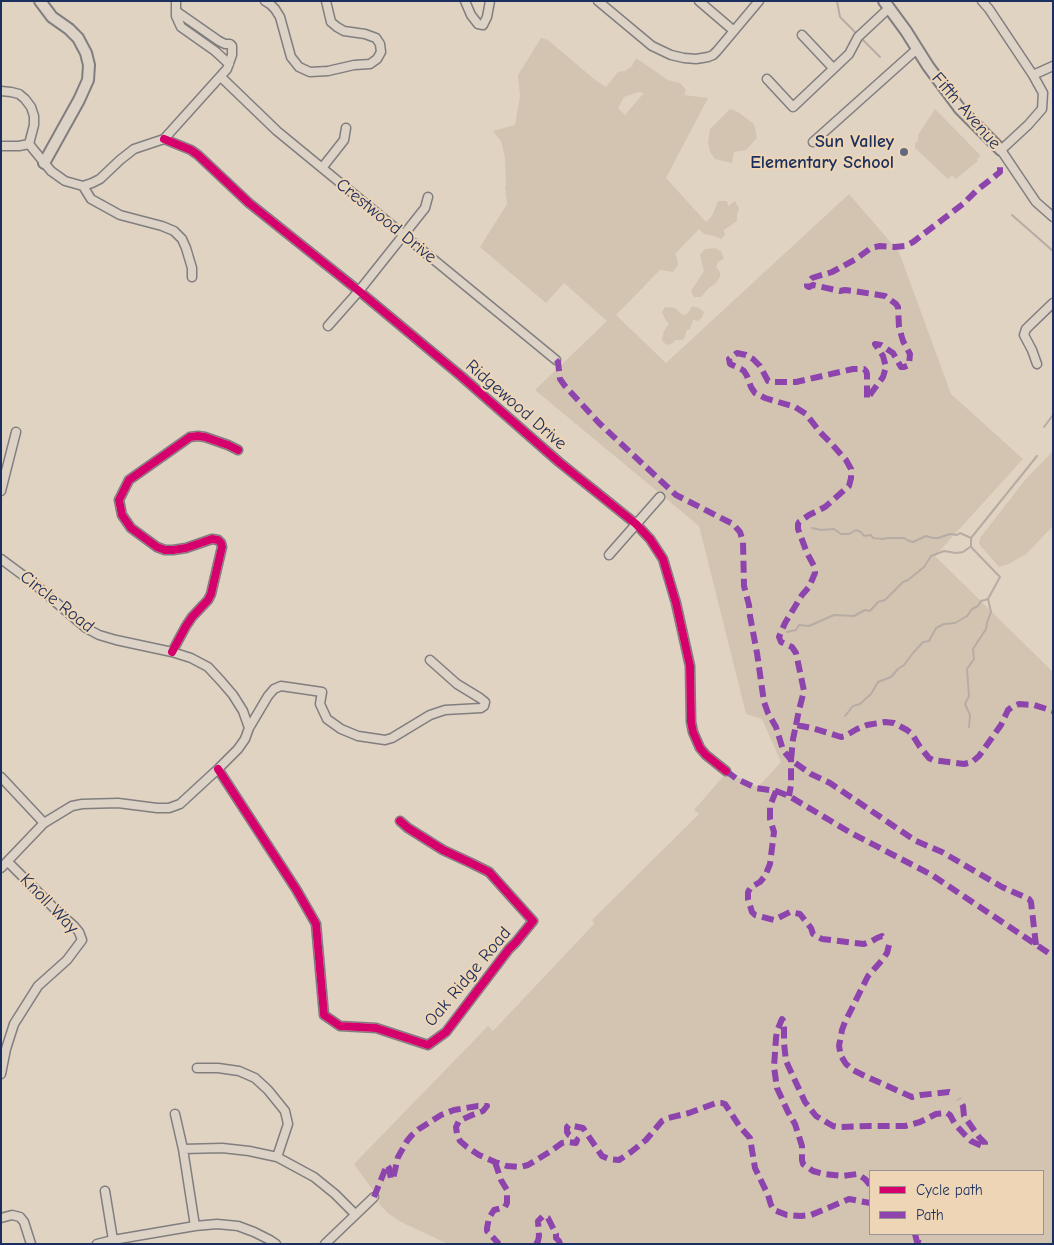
<!DOCTYPE html>
<style>
body{margin:0}
#map{position:relative;width:1054px;height:1245px;overflow:hidden;background:#e0d3c2;font-family:"Comic Neue",sans-serif}
canvas{display:block}
.frame{position:absolute;inset:0;border:2px solid #1b2f5e;pointer-events:none}
.legend{position:absolute;left:869px;top:1170px;width:175px;height:65px;box-sizing:border-box;background:#edd5b5;border:1px solid #999392;margin:0;padding:6px 9px;list-style:none;font-size:15px;color:#1b2f5e}
.legend li{display:flex;align-items:center;gap:10px;height:25px}
.legend b{width:25px;border:1px solid #999392}
</style>
<div id="map">
<canvas width="1054" height="1245"></canvas>
<div class="frame"></div>
<ul class="legend">
<li><b style="height:6px;background:#d6006c"></b>Cycle path</li>
<li><b style="height:6px;background:#8e44ad"></b>Path</li>
</ul>
</div>
<script>
const context = document.querySelector('canvas').getContext('2d');
context.lineJoin = 'round';
function fill(path, color) {
  context.fillStyle = color;
  context.fill(path, 'evenodd');
}
function poly(rows) {
  const path = new Path2D();
  for (const r of rows) {
    path.moveTo(r[0], r[1]);
    for (let i = 2; i < r.length; i += 2) path.lineTo(r[i], r[i + 1]);
  }
  return path;
}
function stroke(path, color, width, dash) {
  context.strokeStyle = color;
  context.lineWidth = width;
  context.lineCap = dash ? 'butt' : 'round';
  context.setLineDash(dash || []);
  context.stroke(path);
}
function label(font, color, halo, rows, align = 'center') {
  context.font = font + ' "Comic Neue",sans-serif';
  context.lineWidth = 4;
  context.setLineDash([]);
  context.textBaseline = 'middle';
  context.strokeStyle = halo;
  context.fillStyle = color;
  for (const [text, x, y, turn = 0] of rows) {
    context.save();
    context.translate(x, y);
    context.rotate((+turn || 0) * Math.PI / 180);
    context.textAlign = isNaN(turn) ? turn : align;
    if (halo) context.strokeText(text, 0, 0);
    context.fillText(text, 0, 0);
    context.restore();
  }
}
fill(poly([
 [541,38,548,40,594,79,606,87,618,72,625,71,632,66,636,58,668,80,680,83,686,90,684,95,708,98,666,178,706,222,712,216,718,201,727,201,728,206,735,201,739,208,737,214,737,221,724,230,725,235,721,239,714,236,704,234,699,229,675,254,677,258,678,265,673,272,660,270,616,315,666,363,849,194,899,252,951,394,1023,459,935,556,1053,672,1053,1244,448,1244,401,1222,389,1214,379,1204,380,1200,354,1164,488,1026,493,1031,594,924,592,920,699,814,694,810,727,772,758,787,781,762,762,719,746,714,699,526,535,390,607,321,564,283,546,303,480,247,507,204,505,187,506,185,505,158,501,141,493,131,515,125,520,96,518,75],
 [638,92,644,93,625,115,618,108,624,97],
 [870,1171,1043,1171,1043,1234,870,1234],
 [730,109,738,112,754,124,757,138,746,150,734,152,732,163,715,159,710,152,708,142,710,129],
 [935,109,981,156,977,159,978,161,956,179,952,175,948,179,915,148,915,142,918,142,918,135],
 [715,248,721,251,724,259,718,262,716,267,720,272,720,277,716,283,709,288,701,297,694,297,691,291,704,271,700,255,705,249],
 [692,306,699,308,704,312,702,318,698,321,693,320,690,329,687,330,684,339,680,340,675,340,673,343,669,345,664,343,662,339,664,331,669,324,665,319,662,312,665,307,675,308,683,315,688,313],
 [1053,451,1053,526,1026,554,1009,564,999,567,979,544,980,538,1025,480]
]), '#d3c4b2');
stroke(poly([
 [837,1,840,17,855,32],
 [862,39,880,57],
 [1012,215,1053,251],
 [1044,427,1053,415],
 [812,528,821,530,834,529,841,534,849,534,856,530,861,532,864,536,871,535,873,538,883,539,887,538,904,538,909,541,913,542,926,536,933,538,938,538,950,534,957,535,960,533,971,538],
 [787,632,796,630,799,625,809,626,834,615,854,616,865,610,870,611,878,602,885,600,903,582,908,580,924,567,931,556,944,551,956,553,963,552,970,547],
 [845,716,853,706,860,704,871,694,878,682,891,677,898,669,904,665,913,653,923,642,929,641,936,628,944,624,955,623,967,616,972,609,978,606,981,601,988,599],
 [969,727,970,715,965,704,969,696,967,669,974,659,973,649,986,629,987,623,991,612,988,599,1000,577,971,547,971,538,1037,456]
]), '#b7aca4', 2);
const minor = poly([
 [176,1,176,16,181,27,215,51,229,64],
 [265,1,270,4,275,9,280,17,291,57,299,67,310,72,328,71,354,65,370,64,377,59,381,52,380,44,376,38,365,34,344,31,337,27,331,22,326,1],
 [465,1,471,15,478,24,483,25,487,17,490,1],
 [598,1,652,46,671,55,684,58,696,59,708,57,713,55,717,51,759,1],
 [699,1,734,31],
 [982,1,989,9,1033,75,1043,93,1042,109,1028,125,1001,150,1036,202,1053,217],
 [802,35,833,68],
 [1033,75,1053,66],
 [221,77,277,131,556,360],
 [767,79,793,107,849,54,858,37,889,8],
 [1,91,11,92,19,94,25,99,31,107,34,116,34,125,29,144,19,146,1,146],
 [164,139,191,150,198,155,249,203,359,291,461,376,559,462,636,524,650,539,663,559,676,603,690,666,691,722,693,732,700,748,706,755,726,771],
 [813,142,917,49],
 [29,144,51,171,65,181,83,186,91,199,120,215,162,226,174,231,182,239,186,248,192,268,192,277],
 [322,168,344,140,346,128],
 [83,186,92,183,100,179,120,160,134,149,164,139,227,69,232,55,232,46,230,44,225,44,219,41,176,11],
 [328,326,359,291,425,208,428,197],
 [1037,364,1032,350,1024,335,1026,329,1053,303],
 [1,491,16,432],
 [609,555,660,497],
 [1,559,32,582,86,628,99,635,116,640,172,652,191,658,208,667,221,681,233,695,243,711,249,728,245,739,238,749,218,769,180,804,169,808,157,808,118,803,82,804,72,806,44,823,1,868],
 [172,652,186,626,192,617,208,600,211,594,222,547,221,543,218,540,212,539,186,548,173,550,165,550,157,547,131,528,122,515,119,500,129,480,190,437,198,436,205,437,228,445,238,450],
 [249,728,268,696,274,689,281,686,322,692,320,704,327,719,341,729,358,736,385,740,392,738,430,715,445,710,481,708,484,706,485,702,480,698,457,684,430,660],
 [218,769,296,889,316,924,324,1015,340,1026,376,1028,428,1045,446,1032,509,949,516,942,533,921,489,872,471,863,443,850,408,828,400,821],
 [1,777,44,823],
 [197,1068,218,1068,239,1071,255,1078,268,1090,285,1111,288,1124,277,1157],
 [1,1074,6,1049,14,1024,38,986,67,960,82,940,79,932,74,926,58,912,8,862],
 [175,1114,183,1149,195,1226],
 [183,1149,222,1148,249,1151,277,1157,314,1177,335,1194,355,1214],
 [105,1191,113,1240],
 [1,1218,12,1215,20,1217,24,1222,31,1244],
 [97,1244,113,1240,195,1226,217,1224,238,1226,254,1232,270,1240,276,1244],
 [325,1244,374,1197]
]);
const tertiary = poly([
 [40,1,52,17,69,29,78,38,86,53,89,65,88,80,79,100,44,163],
 [884,1,906,31,928,66,960,109,1001,150]
]);
stroke(minor, '#807e7f', 11);
stroke(tertiary, '#807e7f', 14);
stroke(minor, '#dcd2c6', 8);
stroke(tertiary, '#dcd2c6', 10);
stroke(poly([
 [556,360,558,362,560,379,565,386,599,423,676,495,733,524,740,532,743,542,744,586,749,605,750,616,757,653,764,702,768,713,776,727,783,750,791,760,791,785,789,796],
 [796,725,799,710,804,691,796,653,792,647,781,642,779,637,785,623,802,595,809,587,815,573,814,566,807,553,798,529,798,524,799,522,809,515,825,507,849,486,851,478,851,469,846,460,830,442,820,432,806,414,795,407,765,398,755,393,751,387,747,376,744,371,741,369,730,364,729,359,737,353,746,355,753,359,760,366,768,381,771,382,796,382,853,369,864,369,866,371,867,374,867,399,883,377,886,367,883,356,875,344,881,345,893,353,901,367,904,367,909,365,910,354,903,341,899,327,898,307,896,304,885,296,854,291,845,290,840,291,813,285,809,287,807,286,807,283,812,278,832,272,856,259,871,248,880,246,895,247,905,246,913,242,963,204,976,191,1000,172,1000,167],
 [726,771,737,779,756,788,776,791,789,796,851,833,932,875,1053,956],
 [776,791,770,806,770,819,774,832,770,864,765,876,760,882,751,887,748,892,748,899,752,912,755,915,774,920,790,912,800,914,811,928,813,934,822,939,864,944,872,941,877,938,882,936,885,939],
 [889,945,887,953,883,959,868,976,845,1022,842,1030,839,1046,841,1056,846,1064,853,1070,865,1076,912,1097,921,1095,949,1092,954,1094],
 [1036,945,1031,902,1029,899,1002,887,942,852,916,841,830,783,811,774,791,760,793,739,796,725,812,728,841,737,845,736,857,729,867,725,885,722,894,723,907,730,912,734,920,747,929,758,933,760,964,764,972,762,979,756,1001,725,1008,710,1012,707,1019,704,1034,705,1053,711],
 [495,1162,501,1180,507,1190,507,1203,505,1207,494,1210,489,1218,487,1228,487,1231,499,1244],
 [870,1185,865,1179,857,1174,842,1176,824,1174,813,1171,803,1164,802,1160,802,1146,795,1124,788,1112,777,1088,774,1067,776,1038,777,1031,782,1019,783,1020,784,1028,784,1043,786,1061,805,1102,816,1116,833,1126,838,1127,870,1126,905,1126,920,1122,936,1114,947,1113,950,1115,955,1124,965,1135,971,1141,984,1147,985,1146,985,1143,979,1137,964,1116,963,1106,959,1099],
 [374,1197,387,1165,389,1168,391,1179,393,1179,398,1157,407,1141,412,1135,419,1129,441,1115,454,1110,478,1106,487,1106,483,1111,472,1115,459,1121,456,1127,457,1134,460,1141,467,1147,479,1155,495,1162,507,1166,520,1167,528,1165,551,1151,562,1143,567,1142,576,1143,577,1140,569,1135,567,1132,567,1127,569,1125,583,1128,602,1156,609,1159,619,1160,631,1152,646,1140,662,1121,668,1118,689,1113,716,1103,722,1103,725,1104,740,1127,750,1138,755,1168,768,1195,771,1205,774,1210,787,1215,801,1216,811,1215,849,1199,870,1203],
 [915,1234,917,1242,922,1244],
 [536,1244,538,1241,539,1236,538,1221,543,1216,548,1218,556,1234,556,1238,559,1241,560,1244]
]), '#8e44ad', 6, [12, 6]);
stroke(poly([
 [164,139,191,150,198,155,249,203,359,291,461,376,559,462,636,524,650,539,663,559,676,603,690,666,691,722,693,732,700,748,706,755,726,771],
 [172,652,186,626,192,617,208,600,211,594,222,547,221,543,218,540,212,539,186,548,173,550,165,550,157,547,131,528,122,515,119,500,129,480,190,437,198,436,205,437,228,445,238,450],
 [218,769,296,889,316,924,324,1015,340,1026,376,1028,428,1045,446,1032,509,949,516,942,533,921,489,872,471,863,443,850,408,828,400,821]
]), '#d6006c', 8);
for (const [x, y, r, color] of [
 [904,152,5,"#606881"]
]) {
  const dot = new Path2D();
  dot.arc(x, y, r, 0, 2 * Math.PI);
  context.fillStyle = color;
  context.fill(dot);
  stroke(dot, '#edd5b5', 2);
}
label('18px', '#1b2f5e', '#edd5b5', [
 ["Fifth Avenue",966,111,49],
 ["Crestwood Drive",386,221,39],
 ["Ridgewood Drive",516,405,41],
 ["Circle Road",57,602,38],
 ["Knoll Way",49,904,46],
 ["Oak Ridge Road",468,977,-50]
]);
label('bold 18px', '#1b2f5e', '#edd5b5', [
 ["Sun Valley",894,142],
 ["Elementary School",894,163]
], 'right');
</script>
